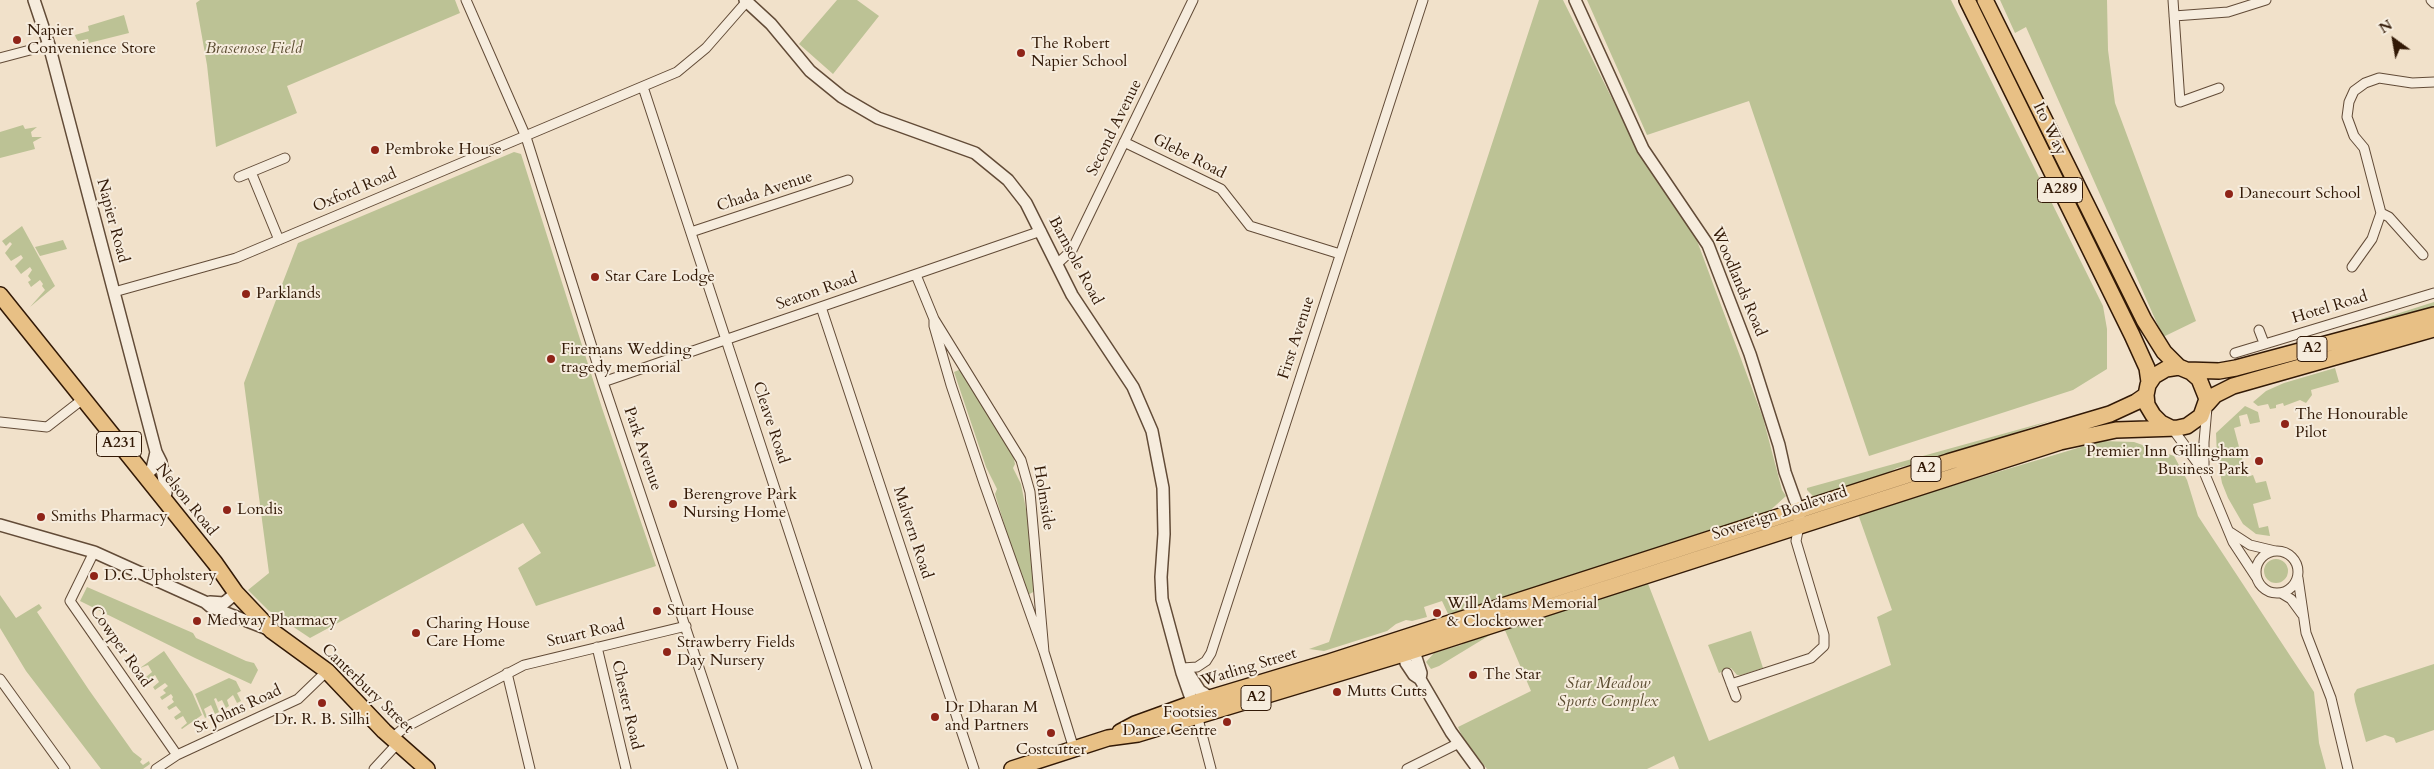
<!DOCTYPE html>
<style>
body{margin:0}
#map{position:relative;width:2434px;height:769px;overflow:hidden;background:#f1e1ca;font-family:Cardo,serif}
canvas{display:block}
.north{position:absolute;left:2369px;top:15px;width:50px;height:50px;-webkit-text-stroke:4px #f6ecdd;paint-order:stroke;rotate:328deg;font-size:14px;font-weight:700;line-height:20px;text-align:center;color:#321906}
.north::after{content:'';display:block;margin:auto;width:18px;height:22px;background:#321906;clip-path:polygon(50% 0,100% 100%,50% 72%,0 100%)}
</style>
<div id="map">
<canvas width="2434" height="769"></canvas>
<div class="north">N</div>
</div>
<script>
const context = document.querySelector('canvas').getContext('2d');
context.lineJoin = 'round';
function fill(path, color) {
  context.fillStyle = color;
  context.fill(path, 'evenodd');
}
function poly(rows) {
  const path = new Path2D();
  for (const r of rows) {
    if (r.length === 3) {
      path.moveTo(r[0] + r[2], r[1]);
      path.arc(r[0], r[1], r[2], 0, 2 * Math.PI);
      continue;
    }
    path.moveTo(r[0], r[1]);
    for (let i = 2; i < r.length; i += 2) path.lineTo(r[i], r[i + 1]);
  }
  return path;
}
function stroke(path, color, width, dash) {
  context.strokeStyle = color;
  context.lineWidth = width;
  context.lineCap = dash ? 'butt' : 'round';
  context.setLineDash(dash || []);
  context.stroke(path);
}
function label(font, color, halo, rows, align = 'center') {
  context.font = font + ' Cardo,serif';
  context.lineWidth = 4;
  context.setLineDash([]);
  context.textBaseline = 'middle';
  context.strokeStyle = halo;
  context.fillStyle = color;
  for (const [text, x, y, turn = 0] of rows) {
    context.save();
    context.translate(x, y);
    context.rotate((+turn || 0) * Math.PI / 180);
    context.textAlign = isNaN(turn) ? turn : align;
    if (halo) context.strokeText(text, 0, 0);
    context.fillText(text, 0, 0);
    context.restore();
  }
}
fill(poly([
 [200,0,455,0,460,13,287,86,297,113,216,147,207,65,196,3],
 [837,0,857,0,879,16,833,74,799,44],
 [1539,0,1563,0,1641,157,1696,238,1763,418,1782,490,1786,496,1765,515,1449,616,1442,601,1424,607,1427,617,1412,621,1406,620,1396,624,1387,631,1324,651,1309,649,1329,642],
 [1587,0,1951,0,2103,306,2107,329,2107,369,2073,390,1869,456,1749,101,1647,135],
 [2000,0,2107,0,2108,50,2115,103,2196,321,2163,337,2026,27,2015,33],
 [124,15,129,33,89,43,88,39,78,41,76,38,75,35,89,31,88,26],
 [23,125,25,129,37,127,31,132,32,137,42,137,33,142,35,149,0,158,0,132],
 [514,152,521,154,602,408,656,566,536,606,518,568,541,553,523,523,310,638,268,610,248,590,269,573,244,383,298,243],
 [22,226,55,286,30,307,45,290,42,286,43,284,40,280,31,287,28,282,31,280,28,276,32,270,30,267,21,274,15,266,23,258,21,255,11,261,5,253,12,244,10,242,6,246,2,241],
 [63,240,67,249,40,256,35,247],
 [2434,302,2434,308,2348,333,2343,331],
 [2335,368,2339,382,2311,390,2312,395,2306,403,2300,400,2284,406,2283,403,2276,405,2276,408,2270,409,2268,404,2258,406,2253,402,2266,391,2284,383],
 [961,369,1013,455,1015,464,1013,468,1021,484,1027,514,1035,580,1035,591,1026,596,995,494,997,489,986,467,954,372],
 [2245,406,2258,412,2260,422,2250,424,2247,414,2239,416,2241,426,2234,428,2247,477,2253,475,2256,483,2266,481,2271,499,2253,504,2259,528,2268,526,2270,536,2256,534,2243,524,2228,498,2222,483,2217,456,2216,433],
 [2053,420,1941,458,1897,468,1874,480,1819,497,1813,496,1807,490,1807,488],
 [2101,441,2134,442,2174,456,2187,480,2198,516,2314,692,2319,743,2326,769,1679,769,1674,756,1647,769,1487,769,1464,740,1458,727,1531,691,1504,628,1647,581,1709,741,1891,665,1877,617,1892,610,1858,514],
 [2276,571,12],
 [87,587,193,633,196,638,246,661,254,663,258,670,251,684,195,658,80,601],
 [0,595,16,618,39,604,42,608,37,612,89,690,133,752,142,759,140,762,143,765,149,761,150,764,143,769,101,769,26,671,0,628],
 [1751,631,1763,668,1741,675,1737,675,1731,668,1719,673,1708,645],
 [1490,635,1439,666,1431,669,1426,662,1434,653,1461,645,1474,637],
 [164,651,192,692,202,715,182,729,181,728,187,723,183,716,176,720,174,717,181,712,176,706,169,710,167,707,174,702,172,699,173,697,171,694,162,700,160,697,166,693,163,690,168,686,165,683,155,690,153,687,159,682,155,675,148,680,146,677,152,672,148,665,140,668],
 [2434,664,2434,730,2396,743,2394,738,2385,735,2366,742,2355,701,2354,694,2357,689],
 [229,678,236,681,241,691,237,693,241,701,237,703,233,695,227,700,229,706,226,708,222,700,218,702,216,698,214,699,219,712,215,714,211,705,204,709,207,717,205,718,195,694]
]), '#bcc295');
const minor = poly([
 [466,0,526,137,603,382,733,769],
 [2173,0,2180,102,2219,88],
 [2431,0,2434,3],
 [2174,16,2228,12,2266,0],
 [0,58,49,45],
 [643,87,867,769],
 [1124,142,1221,189,1250,226,1340,254],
 [251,172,279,240],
 [239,177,285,158],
 [2381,213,2389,217,2423,255],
 [691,232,848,180],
 [1057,264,1072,250,1193,0],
 [2352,267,2372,239,2381,213,2364,148,2354,136,2347,117,2349,102,2354,91,2365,83,2379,78,2412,83,2434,82],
 [916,275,934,319,934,326,951,385,984,483,1044,652,1030,492,1021,460,934,319],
 [114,292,236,258,677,72,706,48,748,0],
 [821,307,974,769],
 [2259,330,2264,343],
 [2235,353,2434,293],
 [603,382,1041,231],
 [0,422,47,427,83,399],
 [2172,428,2204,472,2233,542,2256,577],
 [2204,472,2204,442,2207,408],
 [2230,532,2250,545,2275,551],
 [2277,572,21],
 [94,552,70,601,177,755],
 [2298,578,2306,633,2331,698,2348,769],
 [2281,593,2291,599,2302,614],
 [597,647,626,769],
 [1044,652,1074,749],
 [1183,668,1197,667,1206,661,1211,653,1423,0],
 [507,673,530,769],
 [1727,673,1736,697],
 [0,679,65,769],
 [1731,684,1811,658,1824,646,1824,635,1796,541,1799,526],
 [1197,715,1211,769],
 [392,738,404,728,524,665,686,626],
 [156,769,177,755,298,699,327,671],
 [374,769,398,743],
 [1407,769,1459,743]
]);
const tertiary = poly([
 [34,0,49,45,156,452,161,462,166,493,163,498],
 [745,0,771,24,810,71,842,97,878,118,975,153,1008,180,1026,203,1072,295,1133,387,1152,431,1163,488,1164,534,1161,577,1162,599,1182,673,1195,710],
 [1575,0,1643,149,1708,245,1750,354,1779,445,1785,472,1799,511,1799,518],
 [145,476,152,469,156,452],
 [0,525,94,552,205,602,211,607,270,630],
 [210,602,224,603,236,593],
 [1412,645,1421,673,1420,679],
 [1402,647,1406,663,1414,675,1420,679,1451,732,1478,769],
 [1189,674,1200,691,1211,698]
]);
const primary = poly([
 [1967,0,2132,335,2147,368,2149,382],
 [1985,0,2144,320,2164,352,2179,367],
 [0,295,215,563,236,593,272,631,327,671,384,731,427,769],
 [2187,370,2219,371,2236,368,2434,315],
 [2207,404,2215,395,2233,386,2434,329],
 [1120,732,1135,724,1193,703,1329,662,1948,462,2110,414,2136,402,2146,395],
 [1012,769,1108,738,1138,734,1403,654,2060,442,2116,430,2178,428,2187,426,2201,416,2207,399,2199,379,2191,372,2179,367,2166,369,2154,376,2148,385,2146,395,2147,405,2153,415,2161,423,2171,428]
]);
stroke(minor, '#624b37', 11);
stroke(tertiary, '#624b37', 14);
stroke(primary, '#321906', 18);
stroke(minor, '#f6ecdd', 9);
stroke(tertiary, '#f6ecdd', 11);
stroke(primary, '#e8c085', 15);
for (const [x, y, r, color] of [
 [17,40,5,"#8f2418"],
 [1021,53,5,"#8f2418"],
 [375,150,5,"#8f2418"],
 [2229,194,5,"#8f2418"],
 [595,277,5,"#8f2418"],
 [246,294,5,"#8f2418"],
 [551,359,5,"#8f2418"],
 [2285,424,5,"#8f2418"],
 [2259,461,5,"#8f2418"],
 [673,504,5,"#8f2418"],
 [227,510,5,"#8f2418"],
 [41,517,5,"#8f2418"],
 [94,576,5,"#8f2418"],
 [657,611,5,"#8f2418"],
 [1437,613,5,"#8f2418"],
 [197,621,5,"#8f2418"],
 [416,633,5,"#8f2418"],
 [667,652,5,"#8f2418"],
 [1473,675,5,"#8f2418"],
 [1337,692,5,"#8f2418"],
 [322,703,5,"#8f2418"],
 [935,717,5,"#8f2418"],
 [1227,722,5,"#8f2418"],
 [1051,733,5,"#8f2418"]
]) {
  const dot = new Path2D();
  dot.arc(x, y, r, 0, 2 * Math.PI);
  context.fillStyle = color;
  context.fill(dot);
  stroke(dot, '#f6ecdd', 2);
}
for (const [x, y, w] of [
 [2060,190,45],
 [2312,349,30],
 [119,444,45],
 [1926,469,30],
 [1256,698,30]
]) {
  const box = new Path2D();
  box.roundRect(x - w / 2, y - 12.5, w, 25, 4);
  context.fillStyle = '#f6ecdd';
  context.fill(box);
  stroke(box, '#321906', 1);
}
label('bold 15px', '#321906', null, [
 ["A289",2060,190],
 ["A2",2312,349],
 ["A231",119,444],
 ["A2",1926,469],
 ["A2",1256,698]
]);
label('16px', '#321906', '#f6ecdd', [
 ["Napier",27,31],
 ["Convenience Store",27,49],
 ["The Robert",1031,44],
 ["Napier School",1031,62],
 ["Pembroke House",385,150],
 ["Danecourt School",2239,194],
 ["Star Care Lodge",605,277],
 ["Parklands",256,294],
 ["Firemans Wedding",561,350],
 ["tragedy memorial",561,368],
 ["The Honourable",2295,415],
 ["Pilot",2295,433],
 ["Premier Inn Gillingham",2249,452,"right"],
 ["Business Park",2249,470,"right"],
 ["Berengrove Park",683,495],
 ["Nursing Home",683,513],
 ["Londis",237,510],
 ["Smiths Pharmacy",51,517],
 ["D.C. Upholstery",104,576],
 ["Will Adams Memorial",1447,604],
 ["& Clocktower",1447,622],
 ["Stuart House",667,611],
 ["Medway Pharmacy",207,621],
 ["Charing House",426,624],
 ["Care Home",426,642],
 ["Strawberry Fields",677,643],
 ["Day Nursery",677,661],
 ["The Star",1483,675],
 ["Mutts Cutts",1347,692],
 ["Dr Dharan M",945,708],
 ["and Partners",945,726],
 ["Footsies",1217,713,"right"],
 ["Dance Centre",1217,731,"right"],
 ["Dr. R. B. Silhi",322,720,"center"],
 ["Costcutter",1051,750,"center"]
], 'left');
label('italic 16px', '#5b4c31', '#f6ecdd', [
 ["Brasenose Field",254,49],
 ["Star Meadow",1608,684],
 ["Sports Complex",1608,702]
]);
label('16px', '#321906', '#f6ecdd', [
 ["Second Avenue",1115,128,-64],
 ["Ito Way",2049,129,64],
 ["Glebe Road",1189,157,27],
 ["Oxford Road",355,191,-23],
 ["Chada Avenue",765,192,-18],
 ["Napier Road",112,221,75],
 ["Barnsole Road",1075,261,62],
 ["Woodlands Road",1738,282,67],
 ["Seaton Road",817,292,-19],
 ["Hotel Road",2330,308,-17],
 ["First Avenue",1297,338,-72],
 ["Cleave Road",770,423,72],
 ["Park Avenue",642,449,71],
 ["Holmside",1043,498,81],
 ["Nelson Road",186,500,51],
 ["Sovereign Boulevard",1780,514,-18],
 ["Malvern Road",912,533,72],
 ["Stuart Road",586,634,-13],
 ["Cowper Road",120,647,55],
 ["Watling Street",1249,668,-17],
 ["Canterbury Street",367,689,44],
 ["Chester Road",626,705,77],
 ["St Johns Road",238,710,-25]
]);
</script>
